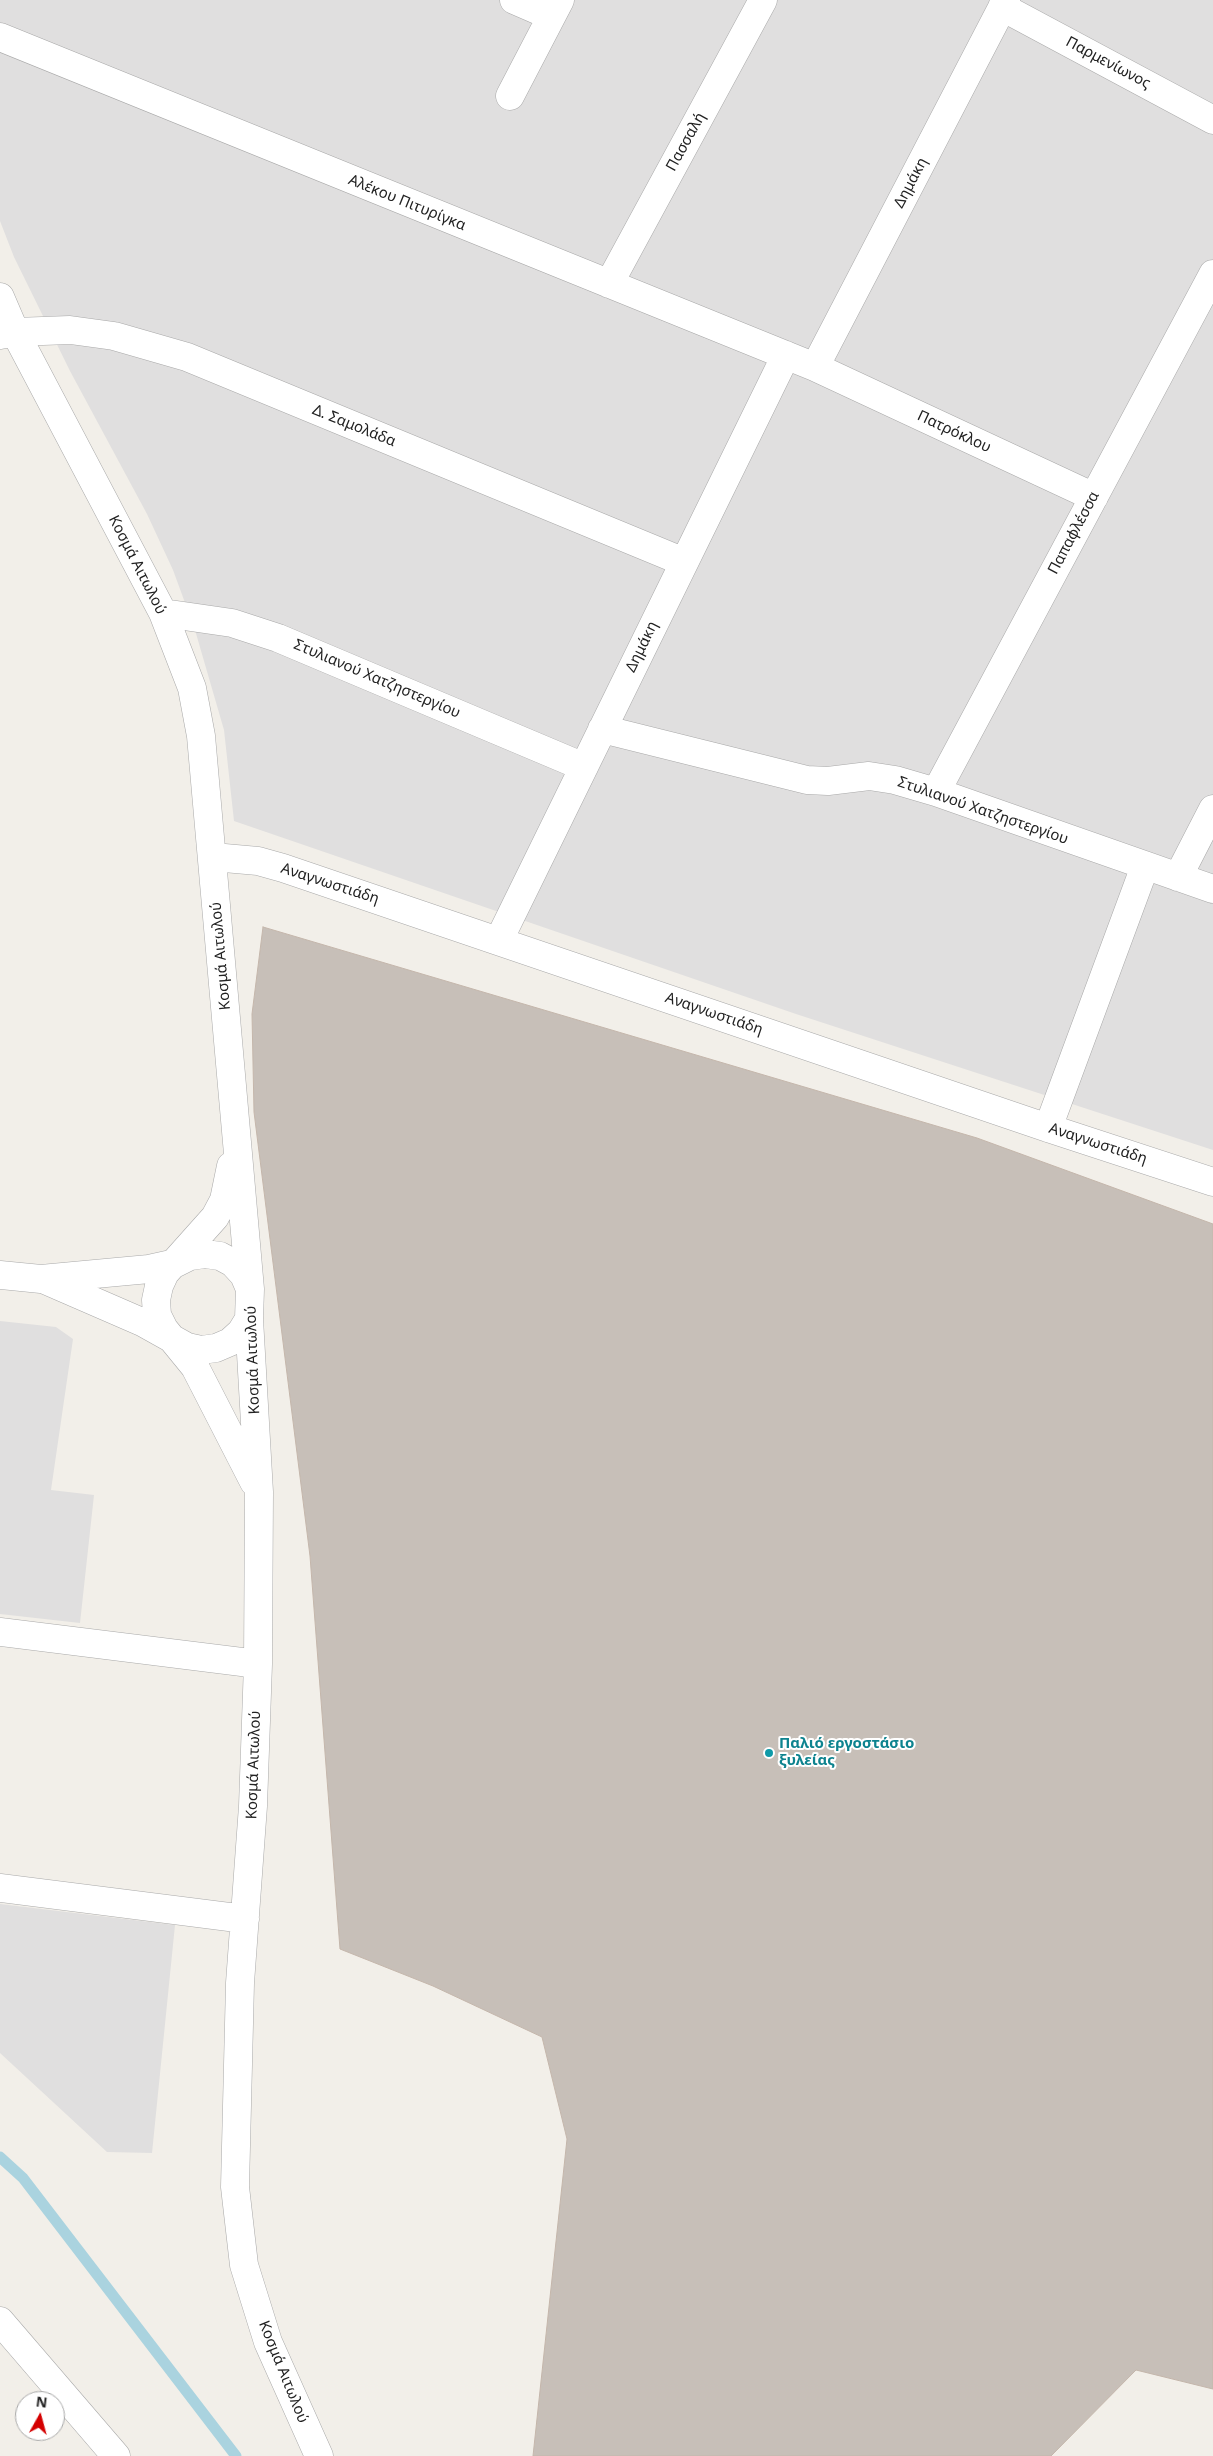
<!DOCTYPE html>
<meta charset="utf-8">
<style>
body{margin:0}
#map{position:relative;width:1213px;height:2456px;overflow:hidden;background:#f2efe9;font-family:"Noto Sans",sans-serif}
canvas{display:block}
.north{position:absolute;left:15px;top:2391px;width:50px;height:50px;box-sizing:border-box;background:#fff;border:1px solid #a7a7a7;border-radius:50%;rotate:7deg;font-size:14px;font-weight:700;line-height:20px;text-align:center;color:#222}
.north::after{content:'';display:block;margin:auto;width:18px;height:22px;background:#d40000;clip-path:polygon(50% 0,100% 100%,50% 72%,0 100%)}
</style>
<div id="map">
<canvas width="1213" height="2456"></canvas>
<div class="north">N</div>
</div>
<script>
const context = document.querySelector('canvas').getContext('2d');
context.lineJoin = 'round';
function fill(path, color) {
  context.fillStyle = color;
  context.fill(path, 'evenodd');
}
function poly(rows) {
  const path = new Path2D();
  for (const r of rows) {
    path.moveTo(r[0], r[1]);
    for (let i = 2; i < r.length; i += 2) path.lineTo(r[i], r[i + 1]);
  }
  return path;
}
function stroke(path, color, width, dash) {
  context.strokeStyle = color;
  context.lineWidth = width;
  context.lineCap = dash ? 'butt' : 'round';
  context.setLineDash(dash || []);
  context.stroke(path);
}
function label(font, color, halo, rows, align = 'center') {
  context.font = font + ' "Noto Sans",sans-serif';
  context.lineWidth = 4;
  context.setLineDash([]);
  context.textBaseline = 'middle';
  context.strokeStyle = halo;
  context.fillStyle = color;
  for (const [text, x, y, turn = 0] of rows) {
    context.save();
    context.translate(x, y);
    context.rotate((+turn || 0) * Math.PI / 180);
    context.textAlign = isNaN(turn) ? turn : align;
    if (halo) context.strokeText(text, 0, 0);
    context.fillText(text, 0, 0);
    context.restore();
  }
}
fill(poly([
 [0,0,1213,0,1213,1150,796,1014,234,821,224,730,195,630,173,570,147,514,70,371,14,257,0,221],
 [0,1321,56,1327,73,1339,51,1490,94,1495,80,1623,0,1614],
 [0,1904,175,1925,152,2153,107,2152,0,2053]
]), '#e0dfdf');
stroke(poly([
 [0,2157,23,2178,236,2456]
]), '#aad3df', 11);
const building = poly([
 [263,927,977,1138,1213,1224,1213,2389,1136,2370,1051,2456,533,2456,567,2139,542,2037,433,1986,340,1949,310,1556,254,1112,252,1014,263,927]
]);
fill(building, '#c7bfb8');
stroke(building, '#c4b6ab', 1);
const minor = poly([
 [514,0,551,16],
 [1002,7,1213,120],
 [0,37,815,367,1094,497],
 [510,96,560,0],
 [609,284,763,0],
 [0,297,15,332,163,613,192,688,201,736,250,1289,249,1319,259,1492,258,1664,253,1806,240,1983,235,2187,244,2265,268,2342,319,2456],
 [0,335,15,332,70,330,114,336,187,357,684,562],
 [815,367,1006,0],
 [163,613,232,623,278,638,584,767],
 [602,729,807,780,828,781,869,776,895,780,936,792,1213,889],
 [936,792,1213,274],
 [213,857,258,861,283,868,1048,1128,1213,1182],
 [1178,877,1213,809],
 [499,940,786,355],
 [1048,1128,1145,866],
 [231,1166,224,1200,215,1217,165,1273,159,1286,156,1300,157,1315,164,1329,195,1367,254,1482],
 [0,1275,41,1279,149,1269,176,1263,190,1256,205,1254,220,1256,233,1263,244,1275,250,1289],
 [45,1280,144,1323,187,1347,201,1350,216,1348,230,1342,241,1332,249,1319],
 [0,1632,258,1664],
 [0,1888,245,1919],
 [0,2321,116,2456]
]);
stroke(minor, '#a9a9a9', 29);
stroke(minor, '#fff', 28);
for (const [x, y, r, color] of [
 [769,1753,5,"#0f9aa8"]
]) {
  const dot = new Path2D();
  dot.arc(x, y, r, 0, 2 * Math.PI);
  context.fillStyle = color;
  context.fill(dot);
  stroke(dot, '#fff', 2);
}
label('15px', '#222', '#fff', [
 ["Παρμενίωνος",1108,63,28],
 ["Πασσαλή",686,142,-61],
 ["Δημάκη",911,183,-62],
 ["Αλέκου Πιτυρίγκα",407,203,22],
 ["Δ. Σαμολάδα",354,426,22],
 ["Πατρόκλου",954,432,25],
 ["Παπαφλέσσα",1074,533,-62],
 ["Κοσμά Αιτωλού",137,565,63],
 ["Δημάκη",642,647,-64],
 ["Στυλιανού Χατζηστεργίου",377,679,23],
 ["Στυλιανού Χατζηστεργίου",983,811,19],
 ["Αναγνωστιάδη",330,884,18],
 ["Κοσμά Αιτωλού",221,956,-95],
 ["Αναγνωστιάδη",714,1014,19],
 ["Αναγνωστιάδη",1098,1144,18],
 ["Κοσμά Αιτωλού",253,1360,-92],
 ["Κοσμά Αιτωλού",254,1765,-88],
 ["Κοσμά Αιτωλού",283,2372,68]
]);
label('bold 15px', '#0d838f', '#fff', [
 ["Παλιό εργοστάσιο",779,1744],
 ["ξυλείας",779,1761]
], 'left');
</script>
